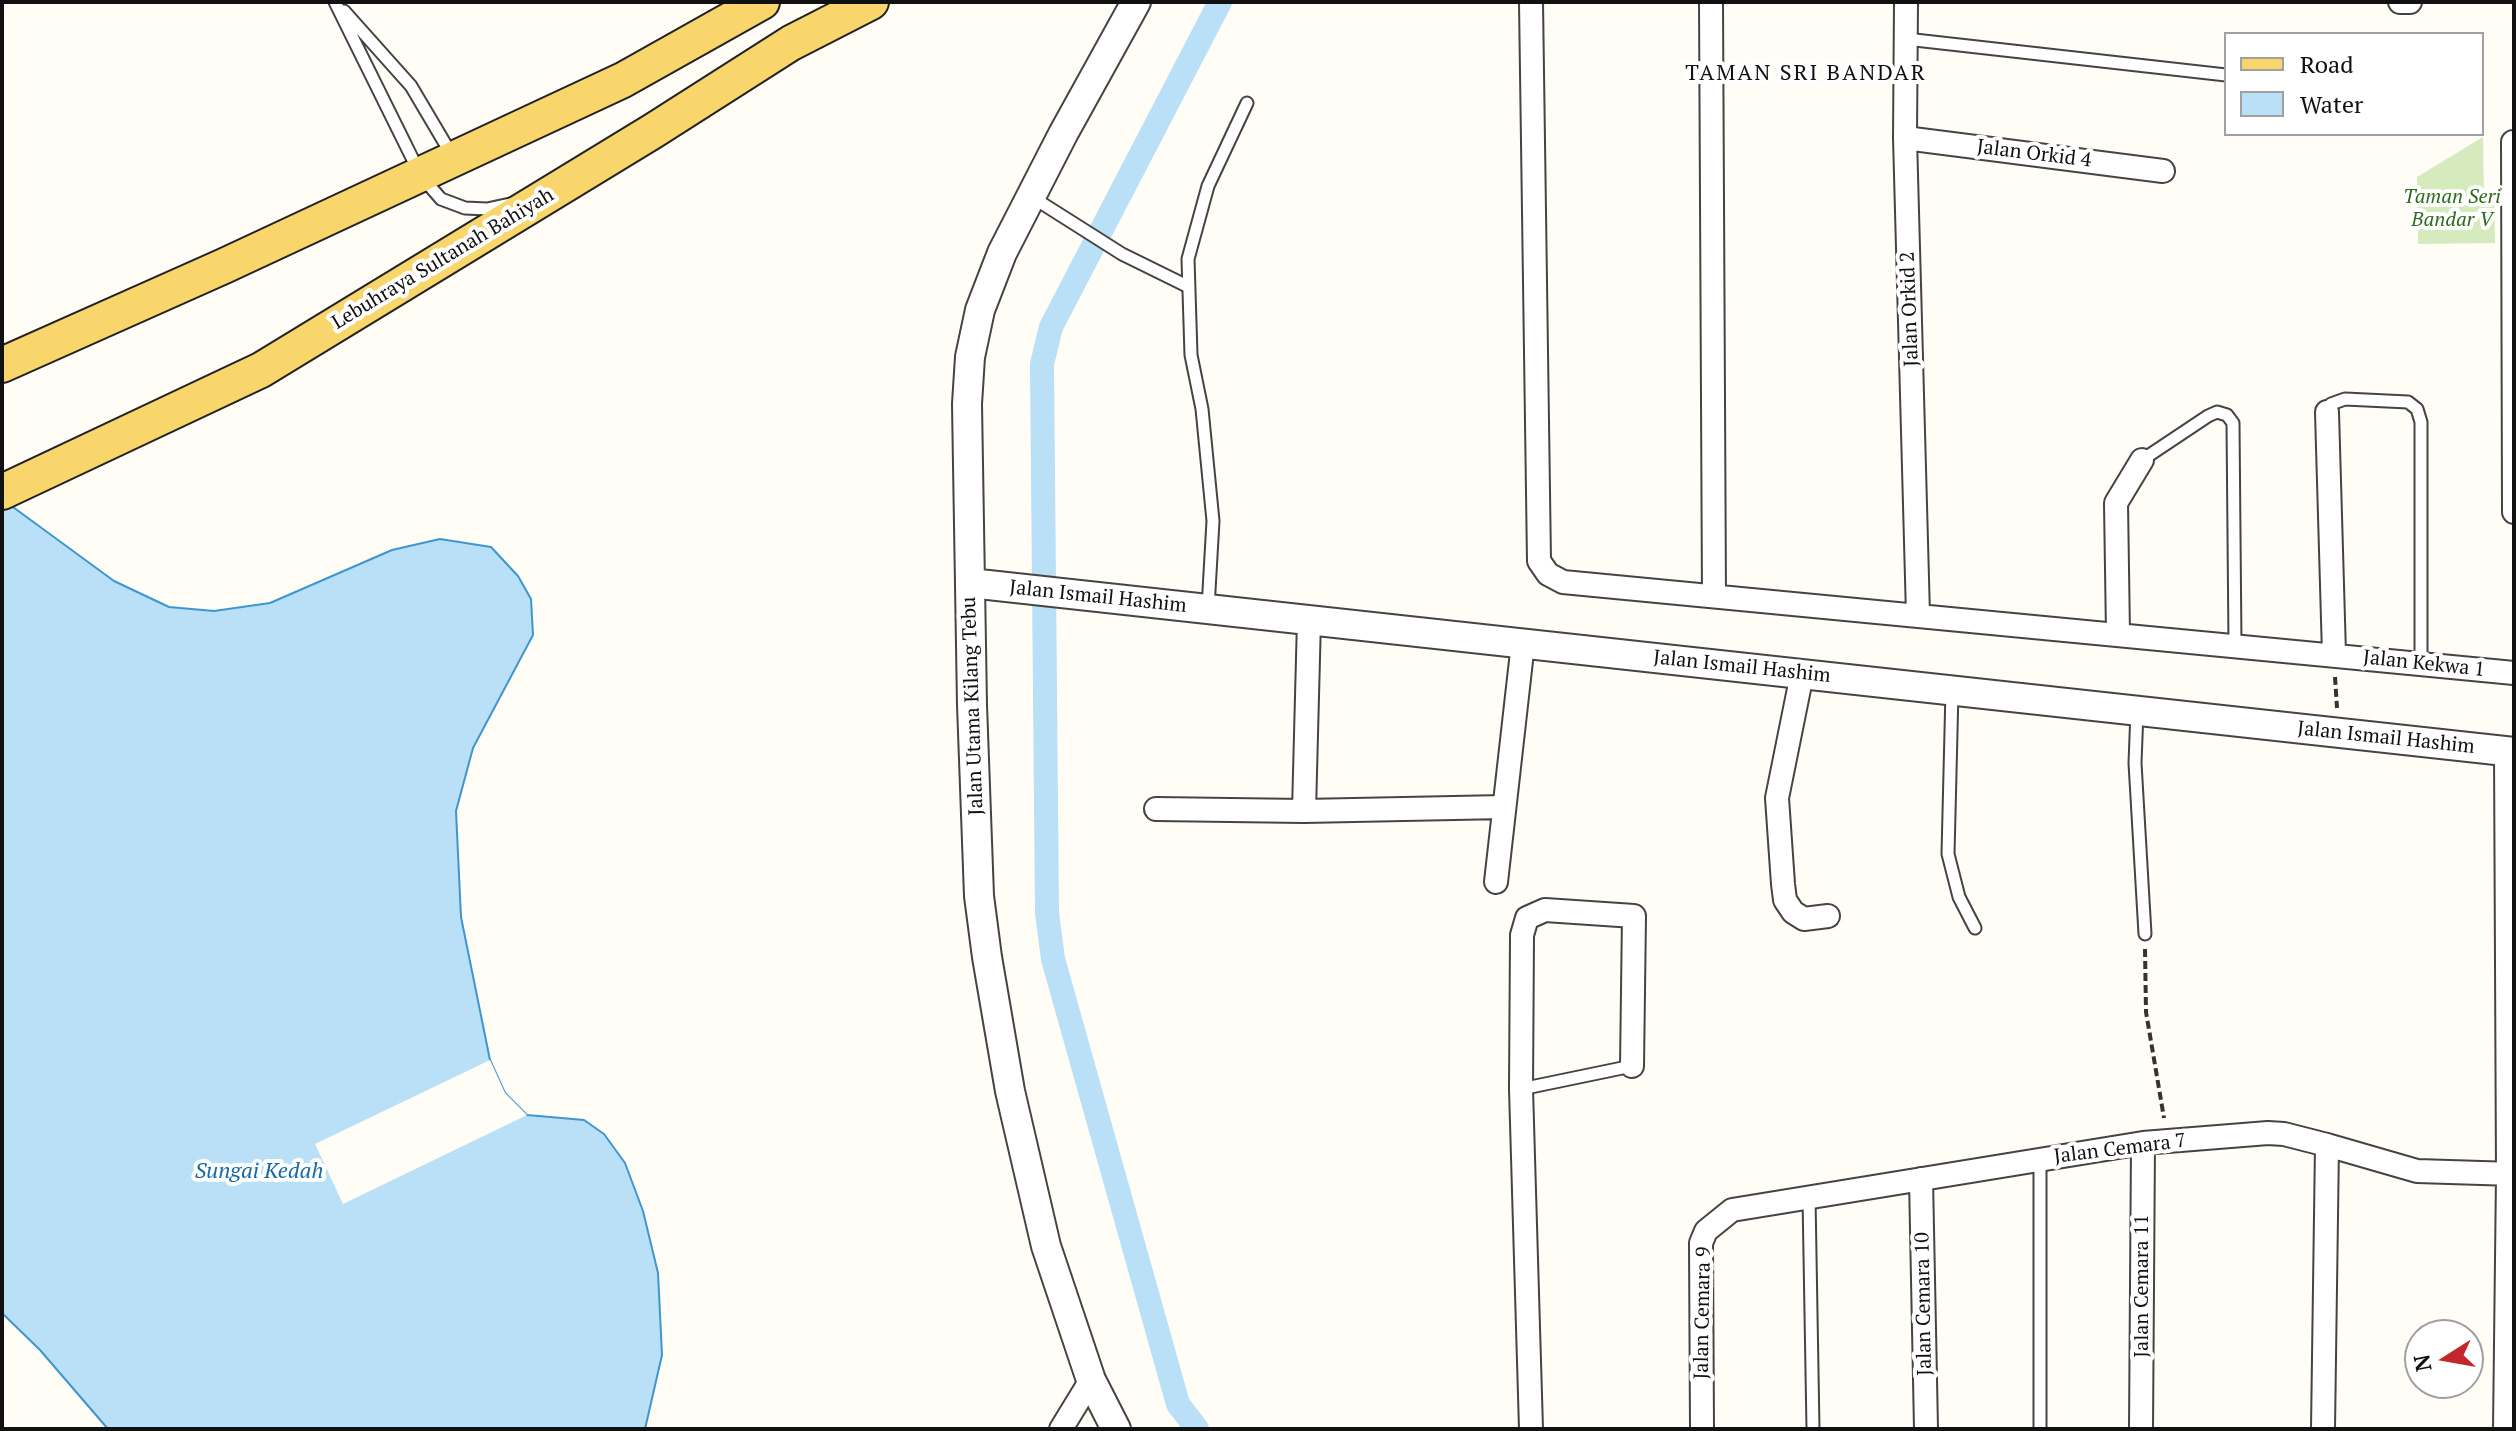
<!DOCTYPE html>
<style>
body{margin:0}
#map{position:relative;width:2516px;height:1431px;overflow:hidden;background:#fffdf5;font-family:"PT Serif",serif}
canvas{display:block}
.frame{position:absolute;inset:0;border:4px solid #111;pointer-events:none}
.legend{position:absolute;left:2224px;top:32px;width:260px;height:104px;box-sizing:border-box;background:#fff;border:2px solid #a0a0a0;margin:0;padding:10px 14px;list-style:none;font-size:24px;color:#111}
.legend li{display:flex;align-items:center;gap:16px;height:40px}
.legend b{width:40px;border:2px solid #a0a0a0}
.north{position:absolute;left:2404px;top:1319px;width:80px;height:80px;box-sizing:border-box;background:#fff;border:2px solid #a0a0a0;border-radius:50%;rotate:259deg;font-size:22px;font-weight:700;line-height:32px;text-align:center;color:#111}
.north::after{content:'';display:block;margin:auto;width:28px;height:36px;background:#c4262e;clip-path:polygon(50% 0,100% 100%,50% 72%,0 100%)}
</style>
<div id="map">
<canvas width="2516" height="1431"></canvas>
<div class="frame"></div>
<ul class="legend">
<li><b style="height:10px;background:#f9d66b"></b>Road</li>
<li><b style="height:22px;background:#b9e0f7"></b>Water</li>
</ul>
<div class="north">N</div>
</div>
<script>
const context = document.querySelector('canvas').getContext('2d');
context.lineJoin = 'round';
function fill(path, color) {
  context.fillStyle = color;
  context.fill(path, 'evenodd');
}
function poly(rows) {
  const path = new Path2D();
  for (const r of rows) {
    path.moveTo(r[0], r[1]);
    for (let i = 2; i < r.length; i += 2) path.lineTo(r[i], r[i + 1]);
  }
  return path;
}
function stroke(path, color, width, dash) {
  context.strokeStyle = color;
  context.lineWidth = width;
  context.lineCap = dash ? 'butt' : 'round';
  context.setLineDash(dash || []);
  context.stroke(path);
}
function label(font, color, halo, rows, align = 'center') {
  context.font = font + ' "PT Serif",serif';
  context.lineWidth = 8;
  context.setLineDash([]);
  context.textBaseline = 'middle';
  context.strokeStyle = halo;
  context.fillStyle = color;
  for (const [text, x, y, turn = 0] of rows) {
    context.save();
    context.translate(x, y);
    context.rotate((+turn || 0) * Math.PI / 180);
    context.textAlign = isNaN(turn) ? turn : align;
    if (halo) context.strokeText(text, 0, 0);
    context.fillText(text, 0, 0);
    context.restore();
  }
}
fill(poly([
 [2483,137,2484,197,2494,197,2495,243,2418,244,2417,177]
]), '#d5ebbd');
const water = poly([
 [2,499,114,581,169,607,214,611,270,603,392,550,440,539,491,547,518,576,531,599,533,635,473,748,456,811,461,917,490,1060,505,1093,527,1115,584,1120,604,1134,625,1163,643,1211,658,1273,662,1355,645,1429,108,1429,40,1350,2,1313,2,499]
]);
fill(water, '#b9e0f7');
stroke(water, '#3f96cf', 2);
fill(poly([
 [490,1060,505,1093,527,1115,343,1204,315,1144]
]), '#fffdf5');
stroke(poly([
 [1197,1429,1178,1404,1053,959,1047,913,1042,364,1051,327,1220,2]
]), '#b9e0f7', 24);
const service = poly([
 [335,2,421,176,441,199,465,208,487,209,510,204],
 [344,11,411,86,453,157],
 [1906,39,2226,75],
 [1032,197,1122,254,1187,286],
 [2327,412,2331,404,2345,399,2408,402,2417,409,2421,422,2421,663],
 [2142,460,2208,416,2217,412,2227,415,2233,423,2235,645],
 [1208,608,1213,521,1202,409,1191,355,1188,259,1208,186,1247,103],
 [1952,691,1948,854,1959,897,1975,928],
 [2137,711,2135,763,2145,934],
 [1521,1089,1632,1066],
 [1809,1197,1813,1429],
 [2040,1429,2040,1159]
]);
const minor = poly([
 [1531,2,1539,561,1548,574,1563,582,2514,673],
 [1711,2,1714,596],
 [1906,2,1905,138,1918,615],
 [2400,2,2410,2],
 [1905,138,2163,171],
 [2513,142,2514,512],
 [2327,412,2334,654],
 [2118,634,2116,503,2142,460],
 [1802,674,1777,798,1783,884,1785,900,1793,912,1804,919,1828,916],
 [1156,809,1304,811,1504,807],
 [1304,811,1309,620],
 [1496,882,1523,643],
 [1921,1179,1926,1429],
 [1061,1429,1091,1380],
 [1531,1429,1521,1089,1522,935,1527,918,1545,910,1634,916,1632,1066],
 [1702,1429,1701,1243,1706,1231,1732,1210,2143,1143,2268,1133,2284,1134,2327,1145,2417,1171,2514,1174],
 [2141,1429,2143,1143],
 [2323,1429,2327,1145],
 [2505,1429,2508,1175,2506,751]
]);
const tertiary = poly([
 [970,583,2514,752],
 [1116,1429,1091,1380,1046,1246,1010,1091,987,957,979,896,972,705,967,404,970,357,980,310,1002,253,1063,134,1136,2]
]);
const primary = poly([
 [2,365,224,266,623,80,762,2],
 [2,492,261,370,653,131,791,43,871,2]
]);
stroke(service, '#444', 15);
stroke(minor, '#444', 26);
stroke(tertiary, '#444', 32);
stroke(primary, '#222', 38);
stroke(poly([
 [2335,677,2337,708],
 [2145,949,2146,1012,2164,1118]
]), '#333', 4, [8, 4]);
stroke(service, '#fff', 11);
stroke(minor, '#fff', 22);
stroke(tertiary, '#fff', 28);
stroke(primary, '#f9d66b', 34);
label('20px', '#111', '#fff', [
 ["Jalan Orkid 4",2034,154,7],
 ["Lebuhraya Sultanah Bahiyah",443,259,-31],
 ["Jalan Orkid 2",1910,309,-92],
 ["Jalan Ismail Hashim",1098,597,6],
 ["Jalan Kekwa 1",2424,664,6],
 ["Jalan Ismail Hashim",1742,667,6],
 ["Jalan Utama Kilang Tebu",973,706,-92],
 ["Jalan Ismail Hashim",2386,738,6],
 ["Jalan Cemara 7",2120,1149,-7],
 ["Jalan Cemara 11",2142,1286,-90],
 ["Jalan Cemara 10",1924,1304,-91],
 ["Jalan Cemara 9",1703,1313,-89]
]);
label('italic 20px', '#2f6b1f', '#fff', [
 ["Taman Seri",2452,197],
 ["Bandar V",2452,220]
]);
context.letterSpacing = '2px';
label('22px', '#111', '#fff', [
 ["TAMAN SRI BANDAR",1806,74]
]);
context.letterSpacing = '0px';
label('italic 22px', '#1768a6', '#fff', [
 ["Sungai Kedah",259,1172]
]);
</script>
